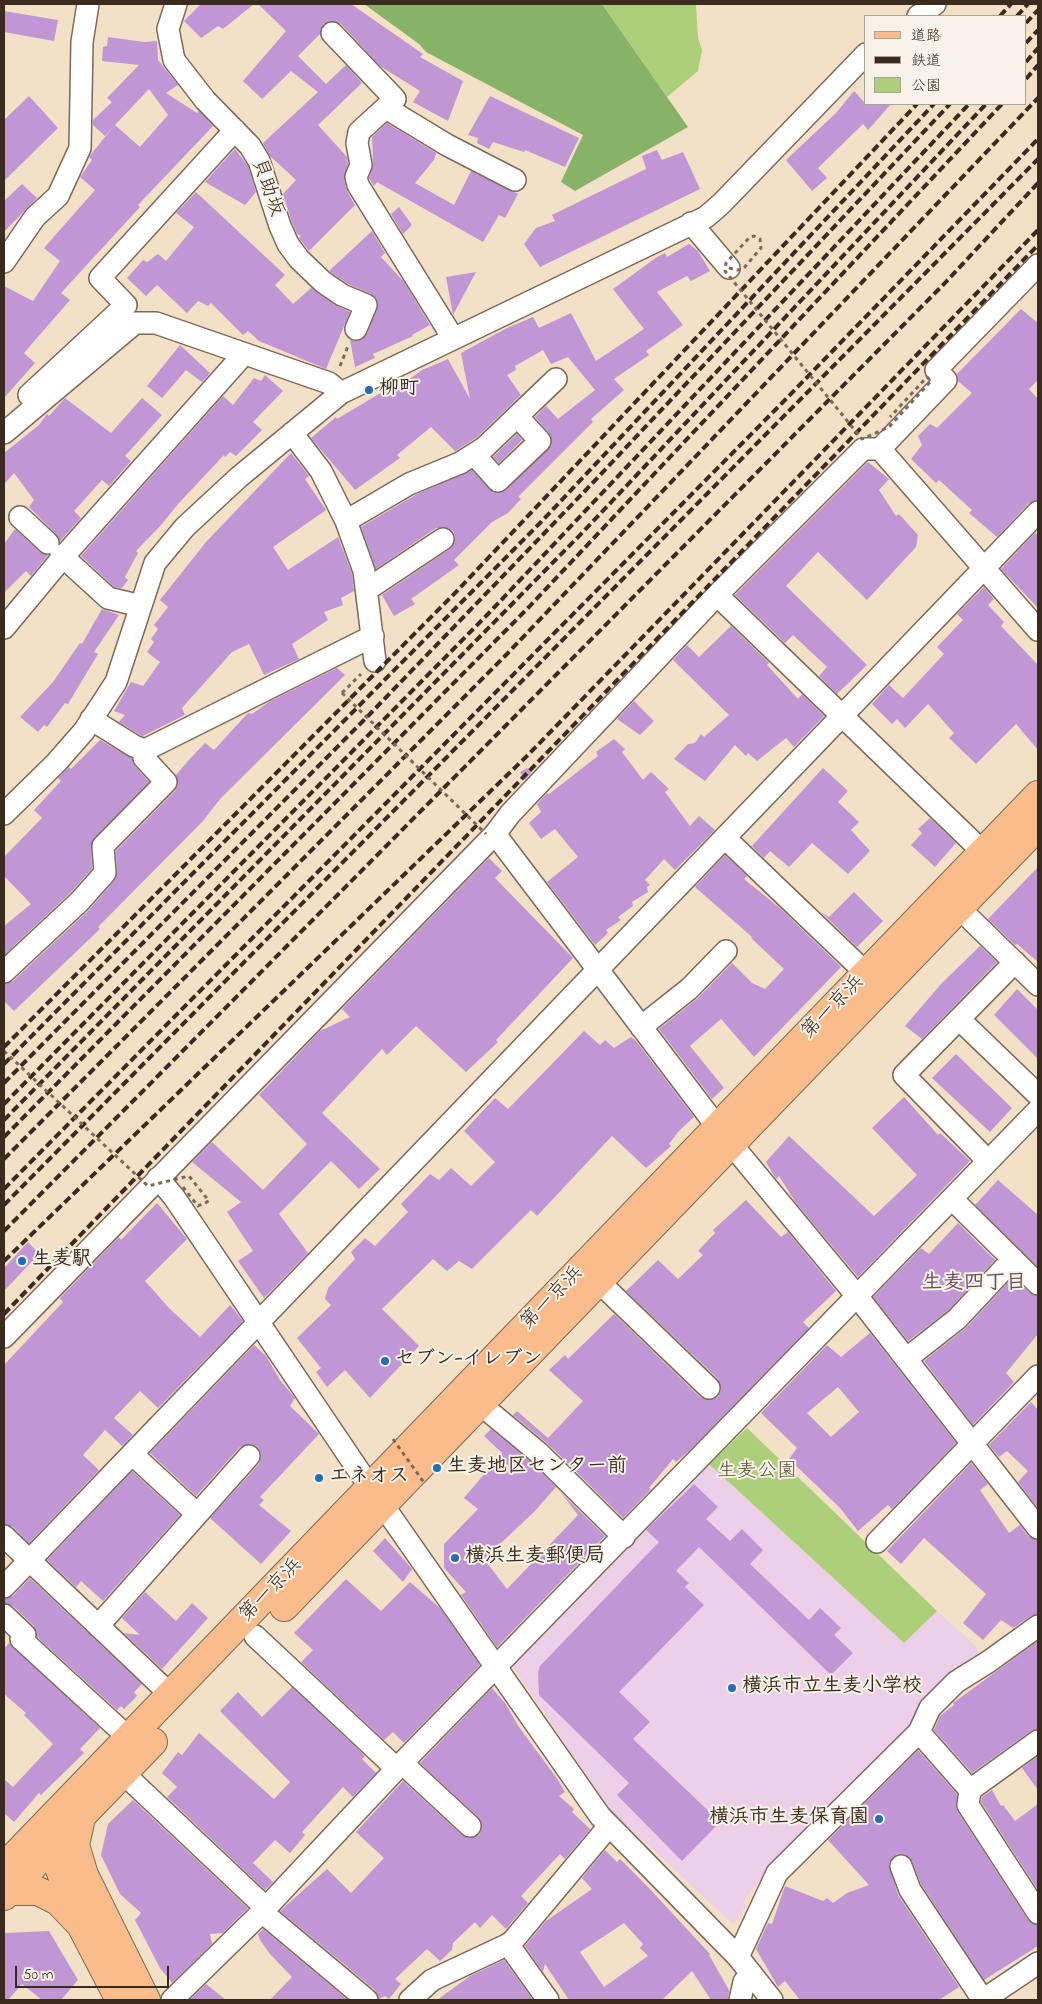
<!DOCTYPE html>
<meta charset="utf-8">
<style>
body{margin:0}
#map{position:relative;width:1042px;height:2004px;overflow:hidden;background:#f3e1c7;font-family:"Indie Flower","Klee One",sans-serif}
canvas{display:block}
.frame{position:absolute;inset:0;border:5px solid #3b2a1e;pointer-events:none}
.legend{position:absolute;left:864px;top:15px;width:162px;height:90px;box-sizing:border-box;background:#f7f3e8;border:1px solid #aca397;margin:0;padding:6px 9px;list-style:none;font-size:15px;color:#3b2a1e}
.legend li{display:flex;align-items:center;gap:10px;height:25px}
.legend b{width:25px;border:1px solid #aca397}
.scale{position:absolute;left:15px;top:1966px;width:154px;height:22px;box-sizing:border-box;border:2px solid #3b2a1e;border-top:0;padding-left:6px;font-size:15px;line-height:18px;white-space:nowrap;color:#3b2a1e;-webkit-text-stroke:4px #f7f3e8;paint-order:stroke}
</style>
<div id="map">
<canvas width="1042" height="2004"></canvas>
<div class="frame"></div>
<ul class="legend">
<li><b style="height:6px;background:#f9bc8a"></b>道路</li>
<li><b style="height:6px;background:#3b2a1e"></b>鉄道</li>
<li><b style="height:14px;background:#accf79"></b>公園</li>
</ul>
<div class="scale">50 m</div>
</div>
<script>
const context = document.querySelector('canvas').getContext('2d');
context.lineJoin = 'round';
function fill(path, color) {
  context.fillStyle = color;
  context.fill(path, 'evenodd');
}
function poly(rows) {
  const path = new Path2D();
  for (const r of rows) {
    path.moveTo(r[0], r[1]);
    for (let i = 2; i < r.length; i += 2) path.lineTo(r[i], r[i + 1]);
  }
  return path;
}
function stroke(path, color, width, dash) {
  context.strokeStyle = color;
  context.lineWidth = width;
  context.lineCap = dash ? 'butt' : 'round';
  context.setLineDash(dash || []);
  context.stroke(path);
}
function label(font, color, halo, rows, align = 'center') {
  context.font = font + ' "Indie Flower","Klee One",sans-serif';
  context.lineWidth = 4;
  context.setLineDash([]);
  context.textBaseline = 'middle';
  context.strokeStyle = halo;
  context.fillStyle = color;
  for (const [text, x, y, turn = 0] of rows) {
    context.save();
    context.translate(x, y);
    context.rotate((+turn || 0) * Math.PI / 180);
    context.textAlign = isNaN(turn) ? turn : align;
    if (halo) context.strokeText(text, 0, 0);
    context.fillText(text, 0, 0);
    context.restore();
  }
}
fill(poly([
 [709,1464,903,1642,937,1611,976,1646,978,1654,945,1678,896,1744,772,1864,743,1902,746,1906,734,1925,610,1810,510,1663]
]), '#edd0e8');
fill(poly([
 [602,4,696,4,698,38,702,50,698,71,667,97],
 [747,1428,937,1611,904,1643,709,1464]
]), '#accf79');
fill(poly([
 [364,4,602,4,688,127,575,191,561,182,583,135,426,52,419,44]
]), '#89b269');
fill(poly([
 [201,4,254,4,223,29,218,26,201,38,184,21],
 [258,4,351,4,423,54,420,57,463,81,448,121,413,102,420,91,380,66,341,24,330,21,323,24,320,34,298,56,326,84,346,65,362,83,318,125,347,157,348,164,344,180,347,191,355,205,309,251,299,238,301,236,297,234,292,222,283,194,296,180,270,156,263,143,318,92,291,71,262,99,243,81,286,31],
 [4,11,58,20,54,41,4,32],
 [108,37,144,42,157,41,158,60,178,85,166,93,197,113,199,111,213,126,138,205,140,207,61,293,70,300,24,353,35,363,4,398,4,286,33,301,60,261,44,248,95,190,80,177,92,160,89,157,92,153,114,126,105,136,93,125,93,120,112,102,107,98,139,65,102,61,103,47,107,46],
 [149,89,168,115,140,147,115,125],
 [854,91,866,104,891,104,868,130,863,124,818,168,827,178,812,191,786,160,836,113],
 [29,96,58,128,4,181,4,120],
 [490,96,579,138,565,167,525,150,524,152,493,142,489,149,477,143,478,138,468,135],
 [387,123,436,153,434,160,415,183,454,205,471,171,518,194,505,218,499,215,483,242,377,182,374,186,369,178,373,163,372,137],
 [235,149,248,166,256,192,245,205,205,182],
 [657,150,662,160,683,152,700,189,540,267,524,244,536,228,555,221,552,215,646,169,642,156],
 [22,184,37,198,4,232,4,201],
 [196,192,285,275,275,285,293,304,311,288,335,305,350,312,326,369,259,341,248,331,243,335,211,303,208,306,198,301,187,313,157,285,146,296,127,278,143,260,147,262,158,254,166,261,194,227,176,213],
 [399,207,412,225,403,234,391,214],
 [372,231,385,253,381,257,404,282,430,325,412,335,413,336,373,354,375,358,355,367,350,340,358,341,367,334,378,303,371,294,348,284,329,271],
 [689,244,698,251,710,271,691,281,687,276,657,292,683,325,646,351,649,355,614,379,624,390,591,419,593,422,518,497,521,499,508,513,492,522,454,560,459,565,411,599,415,604,394,616,382,595,450,549,454,544,454,532,448,528,436,528,376,569,361,527,417,494,472,470,494,493,506,490,552,445,549,433,535,417,546,406,558,419,595,390,568,357,551,364,543,350,515,366,516,370,507,375,521,395,476,438,455,451,431,427,397,455,400,458,355,490,311,438,336,417,337,419,394,385,397,388,422,370,448,359,470,399,461,353,507,328,533,317,539,328,571,313,596,361,644,329,613,289,657,257,665,253,667,257],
 [476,272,453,315,446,277],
 [1021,309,1038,323,1038,380,1029,389,1038,399,1038,500,1029,503,997,537,969,513,972,510,939,480,936,483,911,459,922,445,918,436,930,424,937,428,972,393,958,381,957,374],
 [180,345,210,373,202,382,186,370,162,398,147,386],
 [265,375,283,391,253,422,262,430,236,456,230,452,225,457,224,455,178,504,162,524,136,551,138,553,125,577,128,580,122,588,114,587,81,556,223,396,233,405,254,378,261,381],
 [65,398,111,433,142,398,162,415,125,456,131,461,109,486,102,480,74,511,81,518,60,541,56,534,29,507,34,500,14,473,4,484,4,453,39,425,47,414,49,416],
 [517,434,522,440,499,463,493,457],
 [291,453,309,476,305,479,326,510,273,547,288,570,338,537,352,574,354,591,341,598,343,605,324,612,328,620,292,644,299,659,264,675,249,644,232,652,182,708,185,715,143,736,140,735,119,722,125,715,114,711,131,682,143,686,160,662,147,652,154,642,151,639,158,629,154,625,168,607,160,600,206,542],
 [868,462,889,479,879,490,896,516,899,514,918,535,916,547,867,600,818,552,786,586,867,665,837,694,819,676,827,667,793,635,785,643,735,595],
 [15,529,40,552,48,555,31,576,26,571,4,593,4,544],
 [1035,533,1038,535,1038,608,1001,569],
 [984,587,994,599,988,605,1004,622,1001,626,1038,665,1038,750,1016,724,976,764,949,738,954,733,928,704,905,728,897,719,892,724,872,704,889,685,903,698,944,654,937,647,963,620,957,614],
 [102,609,119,615,94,652,98,654,68,704,65,703,47,727,44,725,38,732,20,717,53,682,80,643,82,644],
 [731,626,769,663,767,665,798,699,802,694,824,716,794,747,786,738,757,761,748,753,746,756,735,745,705,781,674,759,688,744,695,743,701,734,704,737,729,715,673,660,687,645,699,657],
 [337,668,345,675,220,799,203,821,98,927,100,929,14,1011,4,1001,4,984,13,981,88,911,114,881,117,872,116,851,175,791,178,785,176,775,187,762,205,743,214,750,248,713,252,714,269,702],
 [634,701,654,721,640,735,617,719],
 [614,739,625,749,622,752,643,780,651,772,669,789,665,792,690,826,699,816,715,830,675,870,664,859,645,880,650,885,647,887,648,892,632,902,633,906,618,917,621,920,606,930,608,933,595,945,547,882,578,857,555,829,541,839,529,823,541,812,537,804,547,793,549,794,598,756,596,752],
 [100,740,132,758,135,766,149,782,94,838,91,847,92,869,70,893,4,955,4,926,31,904,4,876,4,857,42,818,34,810,61,781,58,778,69,767,71,769],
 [527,768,531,773,525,780,520,772],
 [823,768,848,791,838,802,859,822,851,830,870,851,848,874,812,843,789,867,770,851,764,858,752,846],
 [930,818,956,843,935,867,911,845,922,833,918,829],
 [725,855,747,876,744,879,781,909,841,967,754,1057,721,1019,690,1046,724,1088,712,1099,659,1029,697,999,732,963,752,983,765,989,784,969,751,938,752,937,695,887],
 [489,858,502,871,495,878,573,958,496,1040,498,1042,466,1072,416,1026,387,1055,382,1049,322,1113,380,1169,359,1189,331,1161,279,1214,308,1253,264,1298,238,1261,253,1251,227,1212,241,1202,192,1162,212,1142,263,1190,307,1144,259,1095,320,1031,350,1017,342,1009],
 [1038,867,1038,962,1017,944,1015,945,988,919],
 [854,892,883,921,857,947,821,912,829,917],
 [980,946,997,962,922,1039,905,1026,941,984],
 [1017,989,1038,1010,1038,1059,994,1015],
 [584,1031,600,1045,605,1040,614,1048,631,1037,636,1041,694,1117,678,1132,669,1144,671,1146,646,1168,612,1136,537,1216,531,1210,472,1269,459,1261,447,1271,433,1259,382,1309,419,1346,370,1398,345,1370,327,1387,316,1372,321,1368,297,1338,331,1305,325,1299,328,1288,355,1259,351,1252,365,1238,375,1246,408,1212,401,1204,430,1174,439,1180,451,1168,471,1186,495,1162,464,1131,495,1098,508,1109],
 [956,1054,1012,1108,990,1132,932,1078],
 [904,1097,938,1135,940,1133,970,1161,858,1277,796,1203,779,1176,776,1179,766,1162,789,1136,874,1216,917,1175,872,1128],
 [998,1180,1038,1215,1038,1267,975,1205],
 [746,1200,781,1237,788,1232,836,1291,803,1322,809,1328,690,1450,676,1462,673,1459,649,1488,651,1489,623,1518,548,1444,513,1415,517,1411,548,1438,583,1401,549,1370,565,1355,568,1359,614,1314,700,1397,706,1400,718,1397,721,1391,718,1379,626,1291,658,1260,678,1279,703,1255,698,1251,715,1233,713,1230],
 [157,1203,187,1239,145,1281,169,1308,200,1337,230,1305,243,1321,158,1408,140,1391,114,1418,133,1435,122,1446,105,1430,83,1455,99,1470,29,1543,13,1527,4,1524,4,1365,63,1302,60,1298,119,1237,121,1240],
 [958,1223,995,1260,949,1310,908,1341,873,1297,921,1248,929,1254],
 [28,1242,39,1254,4,1291,4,1268],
 [1013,1277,1030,1293,1038,1296,1038,1334,1006,1373,1014,1382,973,1425,924,1361,966,1328],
 [870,1333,956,1443,892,1509,888,1505,858,1531,840,1508,789,1459,797,1448,761,1413,827,1345,841,1357],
 [838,1387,859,1412,831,1437,807,1413],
 [254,1345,266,1356,280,1380,295,1398,290,1406,319,1434,260,1497,264,1500,259,1505,291,1531,261,1564,210,1518,259,1464,261,1453,258,1447,251,1444,240,1447,196,1496,150,1453],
 [1031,1402,1038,1410,1038,1508,1018,1482,1028,1471,1007,1451,999,1457,989,1445],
 [491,1429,531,1462,556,1487,534,1512,484,1559,507,1589,578,1515,561,1493,605,1536,497,1647,461,1595,466,1592,444,1568,444,1544,478,1509,464,1498,502,1453,484,1436],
 [971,1463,988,1484,980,1490,1009,1533,1020,1525,1028,1536,1038,1540,1038,1614,1031,1616,1013,1628,1001,1620,983,1640,963,1623,986,1594,924,1538,901,1564,887,1551],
 [132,1471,180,1515,103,1601,81,1581,76,1587,47,1560],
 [694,1484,718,1507,706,1519,730,1541,742,1529,763,1550,750,1564,809,1620,820,1608,841,1628,834,1635,853,1653,831,1675,699,1547,676,1571,689,1583,685,1587,704,1605,619,1692,650,1722,633,1739,720,1822,682,1861,617,1795,629,1783,539,1695,538,1673,540,1666,659,1542,646,1530],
 [385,1538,412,1569,403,1582,373,1551],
 [30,1578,142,1684,134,1692,137,1696,124,1709,121,1706,117,1710,37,1637,34,1626,13,1606,4,1603,4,1599,13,1596],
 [346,1579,381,1611,410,1582,440,1608,480,1665,404,1743,393,1732,384,1740,301,1662,313,1650,294,1633],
 [145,1592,176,1621,192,1603,208,1618,162,1669,124,1633,140,1635,122,1618],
 [1038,1641,1038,1729,1031,1731,972,1773,934,1730,940,1716,954,1705,953,1703],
 [9,1643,100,1728,80,1749,84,1753,41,1795,39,1793,14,1822,4,1813,4,1779,13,1787,53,1744,24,1715,26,1713,4,1694,4,1649],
 [292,1687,365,1756,362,1759,376,1773,353,1797,343,1787,302,1832,305,1835,290,1853,275,1840,253,1863,273,1882,265,1890,167,1797,177,1787,162,1773,178,1752,182,1755,199,1733,274,1799,290,1782,220,1711,238,1692,262,1717],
 [492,1688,505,1703,519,1727,558,1780,565,1792,559,1796,574,1809,572,1812,590,1829,565,1859,560,1854,521,1896,528,1903,506,1929,492,1915,480,1928,475,1922,453,1943,452,1950,440,1961,427,1949,395,1979,401,1984,389,1999,385,1996,379,1999,375,1990,280,1911,327,1869,351,1893,384,1858,356,1832,403,1781,462,1835,468,1838,479,1835,482,1828,478,1817,420,1763],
 [918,1750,957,1794,958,1812,1028,1920,1038,1925,1038,1946,984,1980,921,1884,912,1861,904,1854,897,1854,892,1858,889,1864,898,1895,959,1987,939,2000,800,2000,785,1981,778,1987,756,1949,768,1923,772,1924,785,1886,823,1901,827,1898,833,1903,847,1893,869,1885,828,1840],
 [1038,1756,1038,1790,1022,1768],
 [992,1790,1001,1806,1003,1805,1015,1821,1038,1804,1038,1890,981,1802,982,1797],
 [133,1800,248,1908,223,1933,210,1934,212,1944,172,1983,160,1968,135,1920,141,1913,120,1894,101,1855,108,1824],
 [605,1850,617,1862,620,1859,647,1886,710,1954,709,1955,729,1990,728,2000,711,2000,692,1971,662,2000,569,2000,545,1964,543,1972,525,1946,546,1921,592,1889,582,1878],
 [624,1923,643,1944,640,1948,648,1956,604,1987,580,1952],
 [263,1929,348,2000,270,2000,292,1977,270,1954,260,1940,258,1934],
 [49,1931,78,1980,61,2000,42,2000,22,1984,8,2000,4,2000,4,1933],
 [504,1960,533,2000,437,2000,470,1976],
 [206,1984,226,2000,190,2000]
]), '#c096d4');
const minor = poly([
 [176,4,168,29,174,60,205,100,250,146,259,161,280,226,288,244,299,259,323,282,342,295,366,305,356,329],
 [918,16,935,4],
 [332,33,395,99,359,132,357,143,361,165,356,177,358,185,453,338],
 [386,108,447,145,515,180],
 [691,223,729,268],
 [4,262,35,217,58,196,80,148,82,42,88,4],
 [29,395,126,305,100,278,235,130],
 [4,433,135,323,156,323,329,383,341,393],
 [292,433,321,471,346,521,364,571,375,661],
 [880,449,1038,630],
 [474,454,498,481,540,441,517,416],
 [20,517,48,543],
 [346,521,409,484,460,463,484,448,556,379],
 [61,555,108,598,141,606],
 [366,587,371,587,443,539],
 [717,595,983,852],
 [4,628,63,557,244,354],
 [91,719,134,746,145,750,373,636],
 [4,814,56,763,84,731,116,682,155,563,185,527,239,477,341,393,706,217,721,204,866,54],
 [495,834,718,1128,857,1296,1038,1528],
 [725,838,867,974],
 [959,908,1038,985],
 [4,972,79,902,105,873,103,846,166,782,144,758,145,750],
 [959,1019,1038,1095],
 [641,1027,689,989,726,951],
 [988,1161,904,1075,1015,962],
 [158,1178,174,1197,359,1471,600,1816,738,1957,772,2000],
 [952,1199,1038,1284],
 [598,1281,709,1388],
 [4,1337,495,834,510,814,717,595,863,449,880,449,946,380,936,370,1038,265],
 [906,1359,957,1319,1013,1259],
 [480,1404,539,1453,624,1537],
 [132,1454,196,1513],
 [4,1536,172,1696],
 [877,1542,1038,1376],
 [4,1587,1038,512],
 [4,1615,25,1635,21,1639,130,1739],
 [98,1626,249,1456],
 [255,1636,397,1769],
 [919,1732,970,1790],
 [1038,1741,970,1790,968,1805,1038,1913],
 [402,1763,470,1826],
 [123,1773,266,1908],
 [901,1866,910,1890,983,2000],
 [262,1912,367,2000],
 [508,1944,548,2000],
 [738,1957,777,1873,919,1732,930,1708,956,1682,988,1662,1038,1626],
 [172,2000,262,1912,402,1763,1038,1110],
 [410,2000,432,1980,511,1943,609,1826],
 [740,2000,744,1982,751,1973],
 [983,2000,1038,1963]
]);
const major = poly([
 [81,1818,75,1845,84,1875,146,2000],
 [53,1825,55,1857,82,1927,120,2000],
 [8,1891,38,1891,58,1901,78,1922]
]);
const highway = poly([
 [284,1607,1038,826],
 [4,1867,1038,795],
 [4,1896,153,1742]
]);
stroke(minor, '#7b6a59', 24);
stroke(major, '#7b6a59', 30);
stroke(highway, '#7b6a59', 30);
stroke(poly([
 [340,366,348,346],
 [342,693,361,674]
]), '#7b6a59', 3, [4, 4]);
stroke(minor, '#fff', 21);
stroke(major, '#f9bc8a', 28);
stroke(highway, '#f9bc8a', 28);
stroke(poly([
 [1000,16,1011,4],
 [1017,16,1028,4],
 [1026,23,1038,10],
 [1026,43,1038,30],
 [1026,62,1038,48],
 [1026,79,1038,65],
 [4,1047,457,591,917,104],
 [4,1064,541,522,934,104],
 [4,1083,368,716,584,492,950,104],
 [4,1104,489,613,969,104],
 [4,1120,583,532,986,104],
 [4,1137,529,607,1002,104],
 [4,1159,505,656,1038,98],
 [4,1189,785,400,1038,139],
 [4,1205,1038,159],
 [4,1231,944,284,1038,183],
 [4,1261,528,755,1038,230],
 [4,1314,1038,245]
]), '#3b2a1e', 4, [8, 4]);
stroke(poly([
 [729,268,737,270,743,269,761,248,760,239,754,236,749,238,726,263,725,271,862,439,889,427,931,381,927,377,890,417],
 [342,693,486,834],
 [4,1051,148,1186,189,1176,209,1201,198,1206,183,1187],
 [393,1439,425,1484]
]), '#7b6a59', 3, [4, 4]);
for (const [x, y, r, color] of [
 [369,390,5,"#1f6fb2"],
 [22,1261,5,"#1f6fb2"],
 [385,1361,5,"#1f6fb2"],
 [437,1468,5,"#1f6fb2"],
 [319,1478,5,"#1f6fb2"],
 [455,1558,5,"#1f6fb2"],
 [732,1688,5,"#1f6fb2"],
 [879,1819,5,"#1f6fb2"]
]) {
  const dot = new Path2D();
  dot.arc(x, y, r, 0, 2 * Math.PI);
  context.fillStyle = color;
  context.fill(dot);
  stroke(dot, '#f7f3e8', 2);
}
label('20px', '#3b2a1e', '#f7f3e8', [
 ["貝助坂",266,188,70],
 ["第一京浜",834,1008,-46],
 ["第一京浜",553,1299,-46],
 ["第一京浜",272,1591,-46]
]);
label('bold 20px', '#3b2a1e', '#f7f3e8', [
 ["柳町",379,390],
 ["生麦駅",32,1261],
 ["セブン-イレブン",395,1361],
 ["生麦地区センター前",447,1468],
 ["エネオス",329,1478],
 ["横浜生麦郵便局",465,1558],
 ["横浜市立生麦小学校",742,1688],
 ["横浜市生麦保育園",869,1819,"right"]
], 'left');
label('20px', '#575335', '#f7f3e8', [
 ["生麦公園",757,1473]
]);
label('bold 21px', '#6a505e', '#f7f3e8', [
 ["生麦四丁目",974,1285]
]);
</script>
